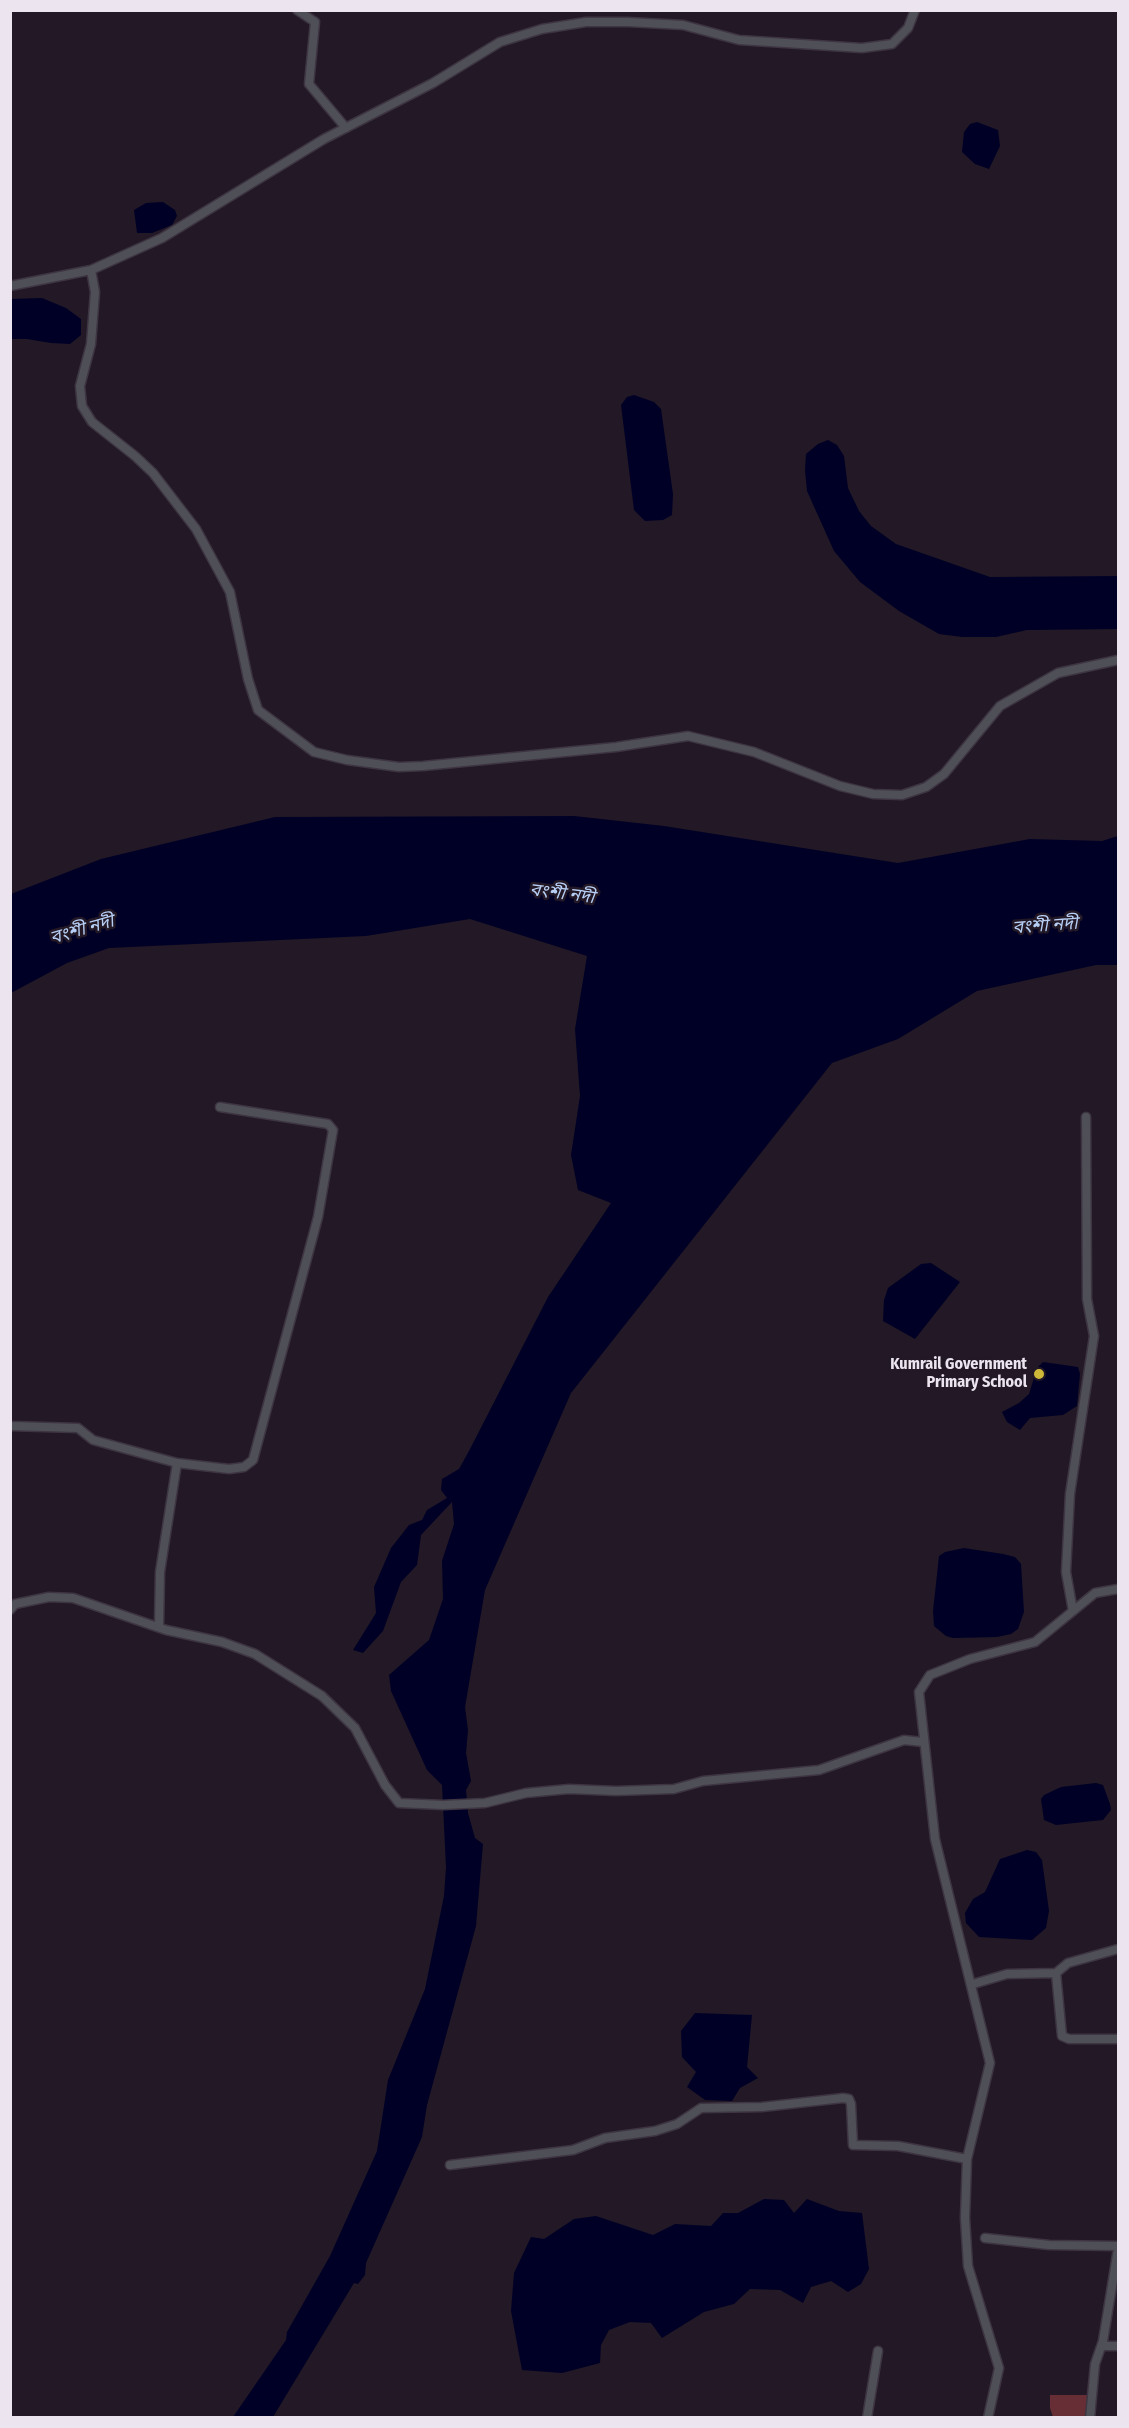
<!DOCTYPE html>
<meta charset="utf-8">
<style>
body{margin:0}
#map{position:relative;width:1129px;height:2428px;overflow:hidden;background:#221826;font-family:"Fira Sans Condensed",sans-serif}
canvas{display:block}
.frame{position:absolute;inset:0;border:12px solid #ece5ef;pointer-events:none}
</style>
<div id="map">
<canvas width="1129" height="2428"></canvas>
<div class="frame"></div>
</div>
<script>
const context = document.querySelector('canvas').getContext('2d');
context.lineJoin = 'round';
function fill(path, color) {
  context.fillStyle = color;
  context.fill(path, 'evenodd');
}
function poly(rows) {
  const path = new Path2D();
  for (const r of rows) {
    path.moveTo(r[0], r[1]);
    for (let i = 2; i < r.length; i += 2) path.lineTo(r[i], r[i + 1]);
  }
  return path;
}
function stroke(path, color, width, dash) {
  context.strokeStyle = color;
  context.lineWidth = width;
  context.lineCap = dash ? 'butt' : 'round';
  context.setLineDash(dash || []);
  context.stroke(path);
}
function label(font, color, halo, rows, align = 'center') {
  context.font = font + ' "Fira Sans Condensed","Noto Sans Bengali",sans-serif';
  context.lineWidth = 5;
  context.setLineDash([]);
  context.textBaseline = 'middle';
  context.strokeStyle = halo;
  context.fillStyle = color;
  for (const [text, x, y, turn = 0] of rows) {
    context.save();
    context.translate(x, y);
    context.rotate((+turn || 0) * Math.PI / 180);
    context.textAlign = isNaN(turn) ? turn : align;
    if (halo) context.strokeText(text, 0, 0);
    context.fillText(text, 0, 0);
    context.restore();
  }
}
fill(poly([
 [1050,2395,1091,2395,1089,2417,1053,2417,1050,2408]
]), '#672e35');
fill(poly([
 [977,122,998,130,1000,146,989,169,975,164,962,152,964,132,970,124],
 [163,202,175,210,177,216,172,225,152,233,137,233,134,210,146,203],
 [42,298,66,308,81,319,81,335,75,340,70,344,51,343,27,339,11,339,11,299],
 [634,395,654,402,661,409,673,494,672,515,663,520,645,521,634,510,621,405,627,397],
 [828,440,837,445,844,456,848,488,859,511,871,526,896,544,990,577,1118,576,1118,629,1027,630,996,637,962,637,939,634,899,611,860,582,834,551,807,491,805,470,806,454,818,444],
 [574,816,664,826,898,863,1030,839,1102,841,1118,836,1118,965,1096,965,977,991,898,1039,832,1063,571,1393,485,1590,465,1707,468,1730,466,1753,471,1781,466,1790,468,1813,475,1838,483,1844,476,1926,427,2105,422,2137,366,2263,365,2275,358,2284,354,2283,273,2417,233,2417,286,2340,287,2332,330,2256,377,2151,388,2080,425,1989,444,1896,446,1867,442,1785,427,1770,391,1691,389,1675,429,1640,443,1599,442,1561,454,1524,452,1502,421,1535,417,1565,401,1582,383,1631,363,1653,353,1650,376,1613,374,1587,391,1548,409,1525,422,1520,427,1510,447,1498,441,1490,442,1479,459,1469,469,1451,548,1297,611,1203,578,1190,571,1155,580,1096,575,1029,587,956,470,919,366,936,109,948,67,963,11,993,11,894,101,859,275,817],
 [931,1263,960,1282,915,1339,883,1321,884,1300,888,1288,921,1264],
 [1043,1362,1078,1367,1080,1374,1077,1406,1063,1415,1030,1418,1020,1430,1007,1422,1002,1412,1019,1403,1029,1394,1037,1368],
 [964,1548,1003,1554,1015,1557,1021,1564,1024,1612,1018,1629,1011,1634,997,1637,953,1638,946,1636,934,1626,933,1611,939,1556,945,1552],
 [1096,1783,1103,1785,1110,1804,1111,1810,1103,1820,1056,1825,1044,1820,1041,1799,1044,1795,1061,1787],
 [1027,1850,1036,1852,1042,1860,1049,1911,1046,1928,1032,1940,979,1937,966,1923,965,1913,973,1899,985,1892,1000,1859],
 [695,2013,752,2015,747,2067,758,2078,740,2088,732,2101,705,2100,687,2087,696,2072,682,2057,681,2031],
 [764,2199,784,2200,794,2213,807,2199,839,2211,862,2213,869,2269,861,2284,848,2292,831,2281,811,2287,803,2303,780,2290,750,2289,734,2304,704,2312,662,2338,651,2323,630,2322,609,2330,601,2345,600,2363,562,2373,522,2370,511,2311,514,2273,531,2237,544,2239,574,2219,596,2216,653,2235,675,2224,711,2226,723,2213,738,2213]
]), '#000026');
const minor = poly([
 [297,10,315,22,309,84,346,128],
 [91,270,95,292,91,344,80,386,82,406,92,422,135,456,153,473,196,529,230,592,248,679,258,710,314,752,347,760,399,767,423,766,616,747,688,736,754,752,840,786,873,794,902,795,926,787,944,774,1000,706,1058,673,1118,660],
 [10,286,91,270,162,238,324,139,433,83,500,42,542,29,586,22,628,22,683,25,739,40,862,48,892,44,908,28,915,10],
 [10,1426,78,1428,93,1440,177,1463,160,1572,159,1627],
 [177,1463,229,1469,244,1467,253,1460,318,1217,333,1130,328,1124,220,1107],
 [10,1610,15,1604,49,1597,73,1598,166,1630,222,1642,255,1654,322,1696,355,1728,385,1785,399,1803,443,1805,485,1803,526,1793,569,1789,616,1791,674,1789,703,1781,819,1770,904,1740,923,1742],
 [1073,1611,1066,1572,1070,1494,1094,1336,1087,1299,1086,1117],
 [1056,1973,1062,2036,1069,2039,1118,2039],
 [973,1984,1007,1974,1056,1973,1068,1963,1118,1949],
 [450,2165,573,2150,605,2138,655,2131,677,2124,701,2108,762,2107,843,2098,849,2099,851,2104,853,2145,898,2146,967,2159],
 [985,2238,1049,2245,1118,2246],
 [1102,2346,1118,2346],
 [867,2418,878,2351],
 [988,2418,999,2368,968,2266,965,2218,967,2159,990,2063,935,1839,919,1692,930,1675,970,1659,1035,1642,1095,1593,1118,1589],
 [1090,2418,1095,2364,1103,2341,1118,2249]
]);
stroke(minor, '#3e3542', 11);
stroke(minor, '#4f4f57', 8);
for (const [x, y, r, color] of [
 [1039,1374,6,"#ceb938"]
]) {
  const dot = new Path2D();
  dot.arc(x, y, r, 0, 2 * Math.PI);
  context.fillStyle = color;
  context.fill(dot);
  stroke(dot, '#221826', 2);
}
label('bold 16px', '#ece5ef', '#221826', [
 ["Kumrail Government",1027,1365],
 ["Primary School",1027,1383]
], 'right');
label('italic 18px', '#b8cff5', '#221826', [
 ["বংশী নদী",562,894,7],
 ["বংশী নদী",1045,926,-4],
 ["বংশী নদী",82,930,-16]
]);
</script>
